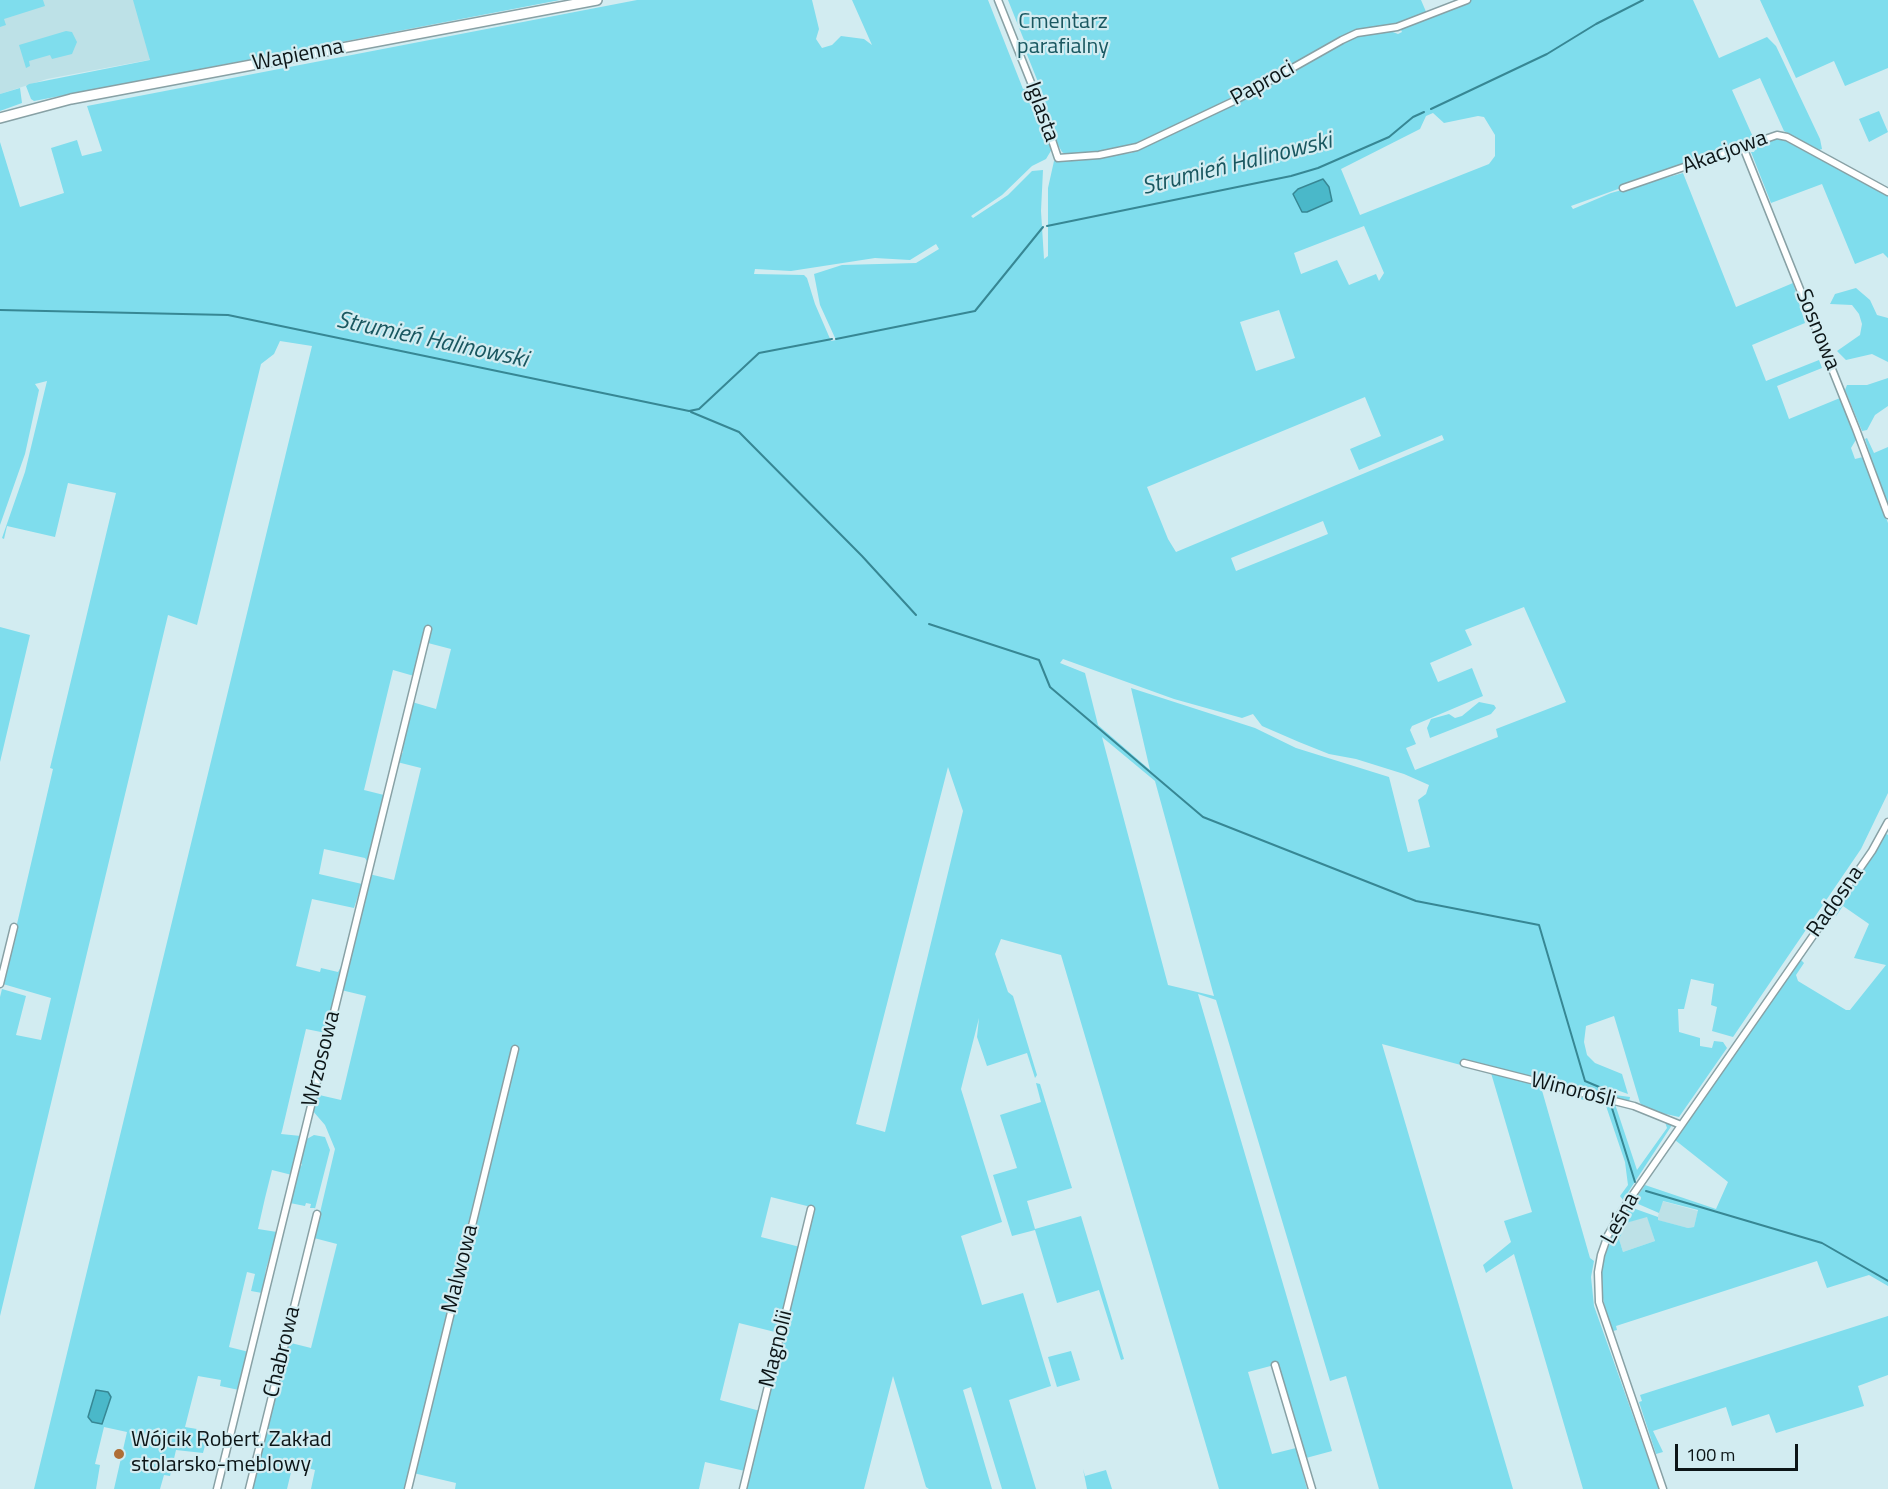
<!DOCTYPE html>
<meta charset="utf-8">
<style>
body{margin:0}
#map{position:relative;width:1888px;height:1489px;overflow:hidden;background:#d2ecf1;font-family:"Titillium Web",sans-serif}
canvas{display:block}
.scale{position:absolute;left:1675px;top:1444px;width:123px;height:27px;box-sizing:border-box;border:3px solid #0c1517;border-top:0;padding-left:8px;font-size:18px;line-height:21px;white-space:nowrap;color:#0c1517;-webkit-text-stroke:4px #d2ecf1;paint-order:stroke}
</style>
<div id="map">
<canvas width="1888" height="1489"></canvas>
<div class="scale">100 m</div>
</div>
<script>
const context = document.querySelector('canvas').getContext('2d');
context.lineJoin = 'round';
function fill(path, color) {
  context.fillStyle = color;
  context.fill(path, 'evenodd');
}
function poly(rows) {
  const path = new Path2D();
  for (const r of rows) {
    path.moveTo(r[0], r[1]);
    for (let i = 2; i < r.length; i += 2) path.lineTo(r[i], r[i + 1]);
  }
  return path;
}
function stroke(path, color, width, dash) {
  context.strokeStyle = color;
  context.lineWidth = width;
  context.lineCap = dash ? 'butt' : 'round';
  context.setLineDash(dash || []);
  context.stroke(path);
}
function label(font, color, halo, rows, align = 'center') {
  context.font = font + ' "Titillium Web",sans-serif';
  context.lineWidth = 4.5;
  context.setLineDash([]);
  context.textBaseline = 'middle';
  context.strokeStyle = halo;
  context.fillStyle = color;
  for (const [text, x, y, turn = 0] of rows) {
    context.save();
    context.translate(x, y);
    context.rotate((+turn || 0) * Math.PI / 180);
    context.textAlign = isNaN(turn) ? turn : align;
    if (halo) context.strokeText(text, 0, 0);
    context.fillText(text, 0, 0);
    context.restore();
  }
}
fill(poly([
 [0,0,341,0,351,22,47,79,0,94],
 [1662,1201,1698,1211,1694,1227,1688,1228,1657,1220],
 [1647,1216,1655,1241,1623,1252,1619,1239,1626,1223]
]), '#bde1e7');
fill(poly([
 [0,0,43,0,45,6,4,19,6,25,0,27],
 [133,0,560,0,34,101,31,99,26,86,29,84,150,60],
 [637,0,812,0,819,29,816,39,822,48,832,45,841,36,864,39,872,45,852,0,988,0,1023,89,1029,87,1052,149,1046,159,1032,166,1002,195,971,216,973,218,1008,195,1032,171,1043,170,1041,211,1044,259,1048,256,1048,188,1054,161,1131,153,1220,111,1287,74,1283,71,1139,145,1118,151,1067,155,1062,152,1057,143,1034,85,1038,82,1026,52,1028,50,1008,0,1421,0,1427,14,1402,23,1380,27,1398,34,1402,32,1400,28,1459,7,1457,0,1693,0,1719,58,1767,37,1776,46,1820,139,1822,149,1819,150,1784,131,1760,78,1732,90,1753,137,1751,141,1571,206,1573,209,1611,193,1683,173,1736,307,1793,283,1805,323,1752,345,1766,381,1819,360,1822,368,1777,386,1789,419,1840,398,1838,390,1857,438,1851,448,1855,459,1863,457,1888,523,1888,793,1861,849,1733,1037,1712,1031,1717,1007,1711,1005,1714,984,1691,979,1684,1009,1678,1009,1679,1032,1700,1038,1700,1046,1712,1048,1714,1041,1723,1042,1727,1048,1679,1117,1648,1110,1640,1103,1614,1016,1586,1026,1584,1042,1587,1055,1595,1063,1622,1074,1628,1094,1614,1089,1615,1095,1630,1097,1629,1102,1591,1094,1592,1099,1615,1104,1637,1170,1667,1128,1665,1122,1672,1125,1623,1200,1620,1196,1628,1185,1625,1162,1606,1106,1573,1097,1569,1092,1541,1087,1590,1258,1594,1261,1591,1277,1594,1306,1659,1489,1583,1489,1514,1254,1486,1273,1483,1265,1511,1242,1504,1221,1532,1212,1491,1073,1382,1044,1513,1489,1379,1489,1346,1376,1330,1381,1216,1000,1198,994,1332,1451,1306,1458,1278,1364,1248,1372,1272,1454,1296,1448,1307,1489,1219,1489,1061,955,1001,939,995,954,1008,992,1013,996,1037,1075,1035,1078,1027,1053,987,1066,977,1037,979,1018,961,1089,1002,1222,961,1236,982,1305,1023,1293,1051,1386,1009,1400,1036,1489,1002,1489,971,1387,963,1390,992,1489,929,1489,926,1487,893,1376,864,1489,746,1489,815,1208,771,1197,761,1237,800,1247,779,1333,739,1323,720,1400,760,1411,745,1471,705,1462,699,1489,455,1489,456,1483,409,1472,405,1489,311,1489,315,1470,293,1464,287,1489,252,1489,279,1385,287,1342,311,1348,337,1244,314,1238,335,1149,325,1125,312,1110,315,1094,341,1100,366,996,341,990,369,874,394,880,421,768,397,762,403,752,402,744,412,702,436,709,451,649,428,643,431,629,414,676,393,670,364,790,384,795,367,861,365,858,324,849,319,874,362,884,354,908,312,899,296,966,320,972,321,968,338,972,343,963,326,1033,306,1029,282,1131,281,1134,301,1136,292,1175,272,1170,265,1198,258,1229,277,1232,266,1269,262,1293,251,1291,255,1274,247,1272,229,1347,249,1352,239,1390,220,1386,221,1380,198,1376,185,1427,209,1431,203,1453,176,1450,170,1476,164,1475,160,1489,114,1489,127,1432,104,1427,95,1464,100,1465,96,1489,34,1489,312,346,280,341,274,354,261,364,197,625,168,615,0,1316,0,997,2,989,26,996,16,1035,41,1040,51,998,3,984,53,769,50,768,116,493,68,483,55,537,7,526,4,539,2,538,25,472,47,381,35,384,39,390,25,454,0,525,0,142,20,207,64,193,51,148,77,140,82,156,102,151,87,106],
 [1433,113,1444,123,1478,116,1484,117,1495,135,1495,156,1489,164,1360,215,1341,169,1420,129,1426,116],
 [1364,226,1384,273,1379,281,1376,274,1349,285,1337,260,1301,274,1294,253],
 [936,244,939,249,916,263,842,265,814,274,820,305,836,340,831,341,815,304,807,278,804,275,754,274,755,269,791,271,875,258,910,260],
 [1279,310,1295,358,1256,371,1240,322],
 [1365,397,1381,436,1350,449,1359,470,1442,435,1444,440,1176,552,1168,539,1147,487],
 [1323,521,1328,534,1236,571,1231,558],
 [1524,607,1566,702,1496,729,1498,737,1415,770,1406,748,1416,744,1410,730,1412,726,1483,696,1472,668,1438,682,1430,663,1472,645,1465,630],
 [1063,659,1174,699,1242,718,1253,714,1262,726,1299,742,1329,754,1356,759,1404,774,1429,785,1426,794,1418,800,1430,847,1408,852,1389,777,1296,748,1255,728,1131,688,1150,770,1098,725,1085,673,1060,663],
 [1102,737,1155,781,1214,996,1168,985],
 [948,767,963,811,885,1132,856,1124],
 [1760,0,1888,0,1888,68,1845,86,1834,61,1796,78],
 [66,31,72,32,77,42,72,54,52,59,50,55,29,61,30,66,26,68,19,45],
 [20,88,22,103,0,111,0,94],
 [1879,111,1888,132,1869,142,1859,119],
 [1778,137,1888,196,1888,258,1883,253,1855,264,1822,184,1771,203,1751,152,1754,152,1757,145],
 [1856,288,1870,300,1877,315,1888,318,1888,362,1872,354,1846,360,1837,351,1860,335,1862,324,1859,314,1852,305,1830,304,1835,294],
 [1888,378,1888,406,1875,415,1867,430,1862,431,1845,390,1847,385,1867,385],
 [1867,438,1874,453,1888,447,1888,512,1867,455,1870,454,1865,439],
 [0,627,30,635,0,762],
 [1479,702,1494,705,1496,708,1491,714,1430,738,1427,728,1431,719,1449,714,1455,718,1462,716],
 [1885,833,1888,835,1888,1286,1869,1275,1827,1288,1817,1261,1616,1326,1617,1330,1613,1331,1605,1308,1600,1283,1604,1257,1611,1238,1616,1228,1624,1229,1619,1239,1623,1252,1655,1241,1647,1217,1626,1223,1621,1221,1630,1207,1658,1217,1658,1220,1688,1228,1694,1227,1698,1210,1663,1201,1659,1213,1636,1203,1634,1201,1645,1185,1716,1209,1728,1182,1675,1140,1800,959,1804,963,1796,975,1798,981,1846,1010,1850,1010,1886,965,1854,958,1869,924,1843,906,1836,916,1833,913],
 [1036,1083,1040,1084,1072,1188,1027,1201,1035,1229,1081,1216,1124,1359,1121,1360,1099,1290,1057,1303,1035,1230,1012,1236,993,1175,1017,1168,1000,1115,1041,1102],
 [314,1135,325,1137,330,1150,308,1236,315,1208,310,1208,311,1204,306,1203,305,1206,290,1203,298,1168,302,1165,300,1160,305,1140],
 [1888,1316,1888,1375,1858,1386,1864,1406,1776,1433,1769,1414,1732,1426,1726,1407,1653,1431,1663,1452,1656,1454,1639,1402,1642,1401,1640,1395],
 [1071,1351,1080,1380,1057,1387,1048,1357],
 [1083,1469,1085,1476,1106,1470,1112,1489,1087,1489]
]), '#7fdded');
const water = poly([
 [1323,179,1329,187,1332,201,1307,212,1302,212,1293,194,1298,189,1323,179],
 [96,1390,108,1392,111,1397,102,1424,92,1422,88,1417,96,1390]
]);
fill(water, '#4ab8c9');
stroke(water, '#378794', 1.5);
stroke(poly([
 [1431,109,1547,54,1596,24,1643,0],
 [1047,226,1291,176,1318,168,1389,137,1413,117,1424,112],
 [0,310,228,315,689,411,699,409,759,353,832,339],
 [836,339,975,311,1043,227],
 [691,412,739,432,862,556,916,615],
 [929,624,1039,660,1050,687,1203,817,1416,901,1539,925,1585,1081,1604,1089,1607,1095],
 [1611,1105,1635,1182],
 [1646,1191,1822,1243,1888,1281]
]), '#378794', 2);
const street = poly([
 [998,0,1042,110,1058,158,1099,155,1137,147,1234,101,1342,40,1357,33,1397,27,1467,0],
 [1743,147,1856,429,1888,515],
 [1623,188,1777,135,1787,137,1888,192],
 [0,984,14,927],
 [1464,1063,1634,1106,1681,1125],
 [1275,1365,1312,1489],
 [217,1489,428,629],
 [249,1489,317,1214],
 [408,1489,515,1049],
 [743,1489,811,1209],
 [1663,1489,1599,1302,1598,1272,1601,1255,1608,1235,1625,1206,1872,851,1888,822]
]);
const secondary = poly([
 [0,118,71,99,597,0]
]);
stroke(street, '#88a1a5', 9);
stroke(secondary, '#88a1a5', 12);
stroke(street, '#fff', 6);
stroke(secondary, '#fff', 9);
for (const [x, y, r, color] of [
 [119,1454,6,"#ae6e36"]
]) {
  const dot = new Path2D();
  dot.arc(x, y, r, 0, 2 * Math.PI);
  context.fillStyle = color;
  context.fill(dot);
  stroke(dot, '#d2ecf1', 2);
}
label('22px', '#1a5861', '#d2ecf1', [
 ["Cmentarz",1063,23],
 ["parafialny",1063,48]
]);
label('22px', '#0c1517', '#d2ecf1', [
 ["Wapienna",298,56,-11],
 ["Paproci",1263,84,-29],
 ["Iglasta",1041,112,70],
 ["Akacjowa",1725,153,-20],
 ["Sosnowa",1817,330,68],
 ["Radosna",1836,902,-55],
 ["Wrzosowa",322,1059,-76],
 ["Winorośli",1573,1091,14],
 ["Leśna",1621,1219,-61],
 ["Malwowa",461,1269,-76],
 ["Magnolii",777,1349,-76],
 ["Chabrowa",283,1352,-76]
]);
label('22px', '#0c1517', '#d2ecf1', [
 ["Wójcik Robert. Zakład",131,1441],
 ["stolarsko-meblowy",131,1466]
], 'left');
label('italic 24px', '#195760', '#d2ecf1', [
 ["Strumień Halinowski",1237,165,-14],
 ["Strumień Halinowski",432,341,12]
]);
</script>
